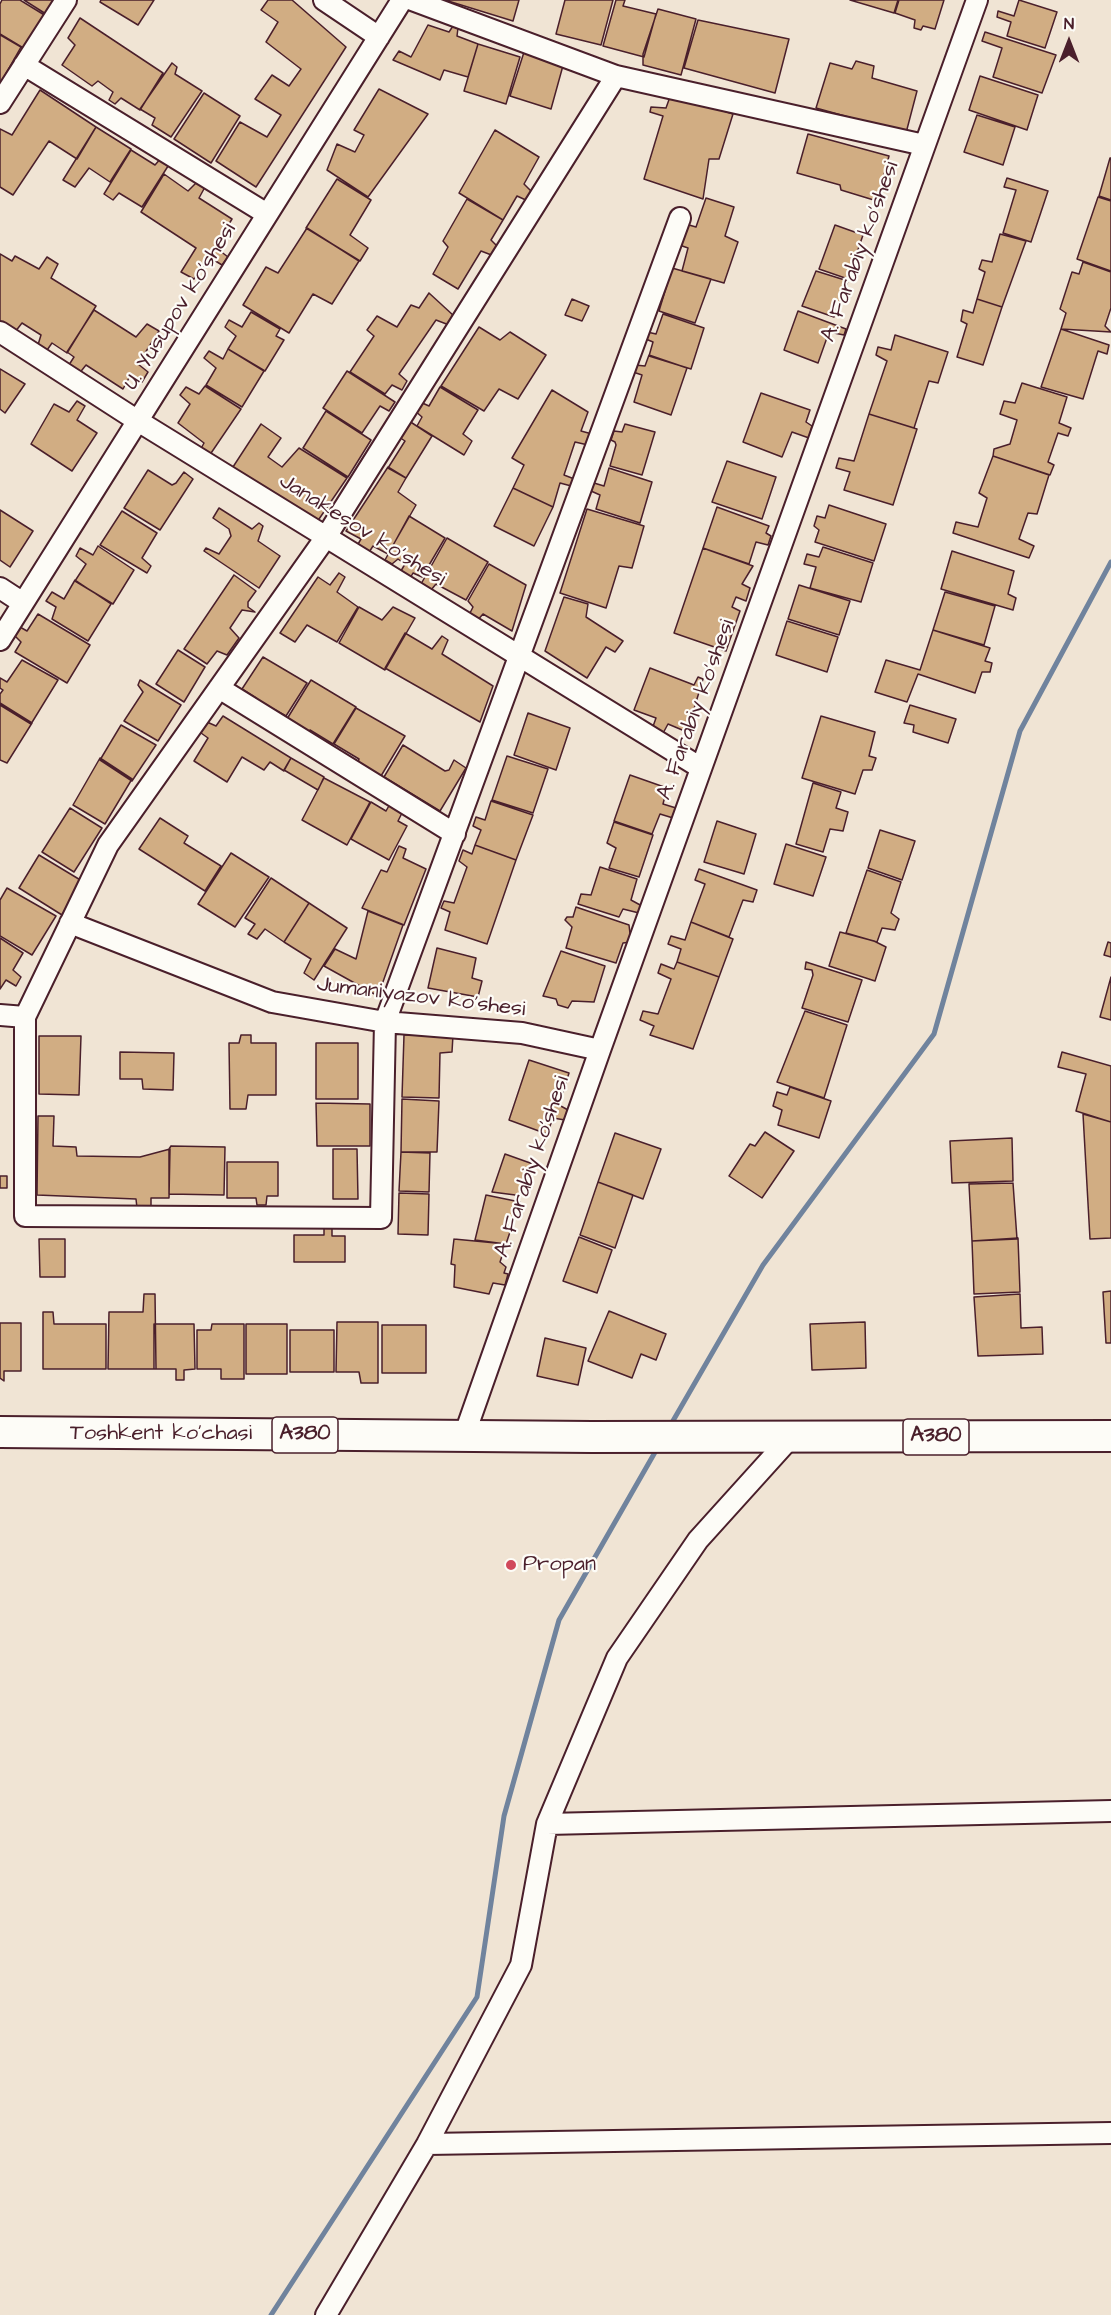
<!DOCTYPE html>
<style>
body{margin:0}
#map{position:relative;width:1111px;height:2315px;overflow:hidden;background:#f0e4d4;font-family:"Architects Daughter",sans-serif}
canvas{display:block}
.north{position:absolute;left:1039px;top:12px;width:60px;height:60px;-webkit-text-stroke:4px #fdfcf7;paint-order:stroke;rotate:0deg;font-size:16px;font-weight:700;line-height:24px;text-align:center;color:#4a1f2b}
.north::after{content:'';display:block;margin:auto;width:21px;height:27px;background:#4a1f2b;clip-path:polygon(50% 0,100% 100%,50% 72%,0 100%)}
</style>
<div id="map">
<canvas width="1111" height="2315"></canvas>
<div class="north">N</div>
</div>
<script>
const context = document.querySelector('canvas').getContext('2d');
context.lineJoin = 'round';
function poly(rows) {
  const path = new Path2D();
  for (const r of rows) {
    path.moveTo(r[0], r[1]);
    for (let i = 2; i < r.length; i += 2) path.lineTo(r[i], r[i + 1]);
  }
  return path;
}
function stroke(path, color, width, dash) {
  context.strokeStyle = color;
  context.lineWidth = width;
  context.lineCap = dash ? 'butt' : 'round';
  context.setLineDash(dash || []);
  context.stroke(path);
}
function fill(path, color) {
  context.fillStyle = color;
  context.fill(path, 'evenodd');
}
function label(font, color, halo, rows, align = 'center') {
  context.font = font + ' "Architects Daughter",sans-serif';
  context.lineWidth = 4.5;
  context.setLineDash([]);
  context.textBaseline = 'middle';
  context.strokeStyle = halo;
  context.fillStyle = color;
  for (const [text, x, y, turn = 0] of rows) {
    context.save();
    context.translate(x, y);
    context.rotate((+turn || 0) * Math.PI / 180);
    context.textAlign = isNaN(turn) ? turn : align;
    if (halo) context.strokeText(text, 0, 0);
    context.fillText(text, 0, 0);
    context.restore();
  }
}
stroke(poly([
 [670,1426,763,1265,934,1034,1020,731,1111,562],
 [271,2315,477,1997,504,1816,559,1620,658,1447]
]), '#70839d', 5);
const building = poly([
 [2,0,20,0,46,16,25,49,0,34,0,4,2,0],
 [24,0,69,0,46,14,24,0],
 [101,0,154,0,138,25,100,2,101,0],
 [268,0,292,0,346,47,256,187,216,161,240,122,267,137,281,115,255,99,272,75,289,86,301,69,266,42,278,22,261,10,268,0],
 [445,0,519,0,513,21,445,0],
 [565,0,613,0,601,45,556,34,565,0],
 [616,0,625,0,623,6,656,14,644,57,603,46,616,0],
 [850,0,898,0,894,13,850,0],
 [899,0,944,0,935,29,923,26,921,30,914,28,915,20,895,13,899,0],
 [1019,0,1057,12,1045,48,1007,36,1011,22,997,17,998,11,1014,16,1019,0],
 [658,9,696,19,681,75,643,65,643,54,658,9],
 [80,18,163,73,140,110,121,98,115,104,109,100,113,92,98,81,92,86,62,65,75,45,68,38,80,18],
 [698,20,789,39,775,93,684,68,698,20],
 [428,25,449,32,453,26,458,28,457,36,478,44,468,77,444,70,440,80,393,60,399,51,411,57,428,25],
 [985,32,1056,55,1042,93,993,77,1002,48,982,41,985,32],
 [0,35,21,47,0,84,0,35],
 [478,44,520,57,506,104,464,91,478,44],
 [525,49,564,62,551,109,510,96,525,49],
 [856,61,874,66,872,78,917,91,906,133,816,108,830,63,852,69,856,61],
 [172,63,177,67,175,74,202,91,171,137,152,125,155,118,140,109,172,63],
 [980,76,1038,95,1027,130,969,110,980,76],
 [379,89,428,114,368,197,327,170,337,144,355,152,364,135,354,130,379,89],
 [40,90,96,127,77,159,49,141,13,195,0,187,0,129,12,135,40,90],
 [204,93,240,116,211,163,174,139,204,93],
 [671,94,733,114,719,159,709,159,703,199,644,179,663,116,650,112,651,107,666,108,671,94],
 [977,115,1015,127,1003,165,964,152,977,115],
 [96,127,131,149,110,182,89,168,75,187,63,180,96,127],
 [495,130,539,157,524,184,533,193,528,201,517,196,503,220,459,193,495,130],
 [808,134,889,156,877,201,841,190,840,185,797,173,808,134],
 [131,150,155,165,162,157,170,163,142,207,119,193,113,200,104,194,131,150],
 [1110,158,1111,158,1111,200,1099,196,1110,158],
 [164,174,188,191,197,182,205,187,199,198,232,219,215,247,228,257,222,265,209,257,194,279,181,272,196,248,141,212,164,174],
 [1007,178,1048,191,1031,242,1003,233,1016,190,1004,187,1007,178],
 [337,179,371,200,350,235,368,248,360,261,306,228,337,179],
 [1098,197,1111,201,1111,271,1077,259,1098,197],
 [706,198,734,207,725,236,738,242,724,283,682,271,688,248,668,241,675,221,696,227,706,198],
 [467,199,503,220,491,240,499,248,494,256,481,251,458,289,433,274,448,247,443,241,467,199],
 [835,225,863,235,848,279,819,269,835,225],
 [307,228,359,261,332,304,313,294,289,333,243,305,266,267,278,273,307,228],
 [1000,234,1026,241,1002,307,977,299,985,272,979,269,982,260,992,262,1000,234],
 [0,254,12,261,15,256,39,269,47,257,58,264,51,278,96,306,67,353,52,343,45,353,37,348,41,335,22,323,15,332,0,322,0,254],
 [1083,262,1111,272,1111,308,1105,326,1111,332,1061,329,1066,313,1060,309,1072,272,1079,274,1083,262],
 [672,268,711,279,695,323,659,311,672,268],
 [816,271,848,281,834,317,802,306,816,271],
 [429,293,454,316,449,325,436,320,399,374,407,381,402,390,392,385,385,394,350,372,374,336,367,330,377,316,397,327,411,305,419,308,429,293],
 [572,299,589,306,582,321,565,315,572,299],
 [977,299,1002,307,983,365,957,357,967,324,961,321,963,310,973,313,977,299],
 [94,310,136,337,147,324,159,331,138,364,148,372,142,382,130,376,123,389,86,365,78,375,67,368,74,357,67,352,94,310],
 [798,311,846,329,844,335,829,332,818,363,784,350,798,311],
 [251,312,280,329,276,336,284,340,265,371,228,349,236,336,225,327,229,320,242,327,251,312],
 [663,314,704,328,691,369,649,356,653,342,641,337,643,331,656,334,663,314],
 [479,327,500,340,510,332,546,355,518,399,499,389,484,411,441,386,479,327],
 [1061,329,1109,345,1107,354,1098,351,1083,399,1041,387,1061,329],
 [895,335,948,352,938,383,929,381,914,428,869,414,887,361,876,355,878,347,891,350,895,335],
 [228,349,264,371,242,407,206,385,216,368,204,358,209,351,223,359,228,349],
 [649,355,687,368,671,415,634,402,642,375,633,372,635,365,645,366,649,355],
 [0,369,25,384,5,413,0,409,0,369],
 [347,371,395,402,389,411,380,406,362,433,323,408,347,371],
 [1022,383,1067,397,1059,423,1071,428,1068,436,1058,433,1048,462,1054,465,1050,475,993,456,994,449,1010,444,1017,420,1000,414,1004,401,1015,403,1022,383],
 [205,386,241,409,207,459,198,454,204,443,178,423,190,404,180,395,186,387,199,394,205,386],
 [440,387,478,410,463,434,472,441,464,455,417,426,422,417,414,410,418,401,429,406,440,387],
 [552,390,588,412,581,431,592,434,588,445,575,442,564,475,577,480,575,487,560,483,553,507,513,488,524,465,512,458,552,390],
 [761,393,810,410,806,422,812,426,809,438,792,432,782,457,743,442,761,393],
 [77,401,85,406,77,420,97,433,72,471,31,444,54,404,69,412,77,401],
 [326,411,371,440,348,477,303,448,326,411],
 [869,414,917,429,893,505,844,490,850,472,836,468,839,458,854,461,869,414],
 [406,419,432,436,406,478,388,468,405,441,396,435,406,419],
 [261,424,281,438,268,457,282,467,299,448,347,478,317,522,231,470,261,424],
 [625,424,655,432,642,475,610,466,616,445,615,442,611,440,614,431,622,432,625,424],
 [993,456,1049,475,1037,514,1028,513,1019,539,1034,546,1029,558,953,533,956,522,978,527,987,498,979,493,993,456],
 [727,461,776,477,762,519,712,502,727,461],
 [388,467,406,478,398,492,416,505,388,554,373,546,366,557,354,551,361,539,346,531,388,467],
 [609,468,652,482,640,523,596,509,600,495,591,491,594,483,604,486,609,468],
 [148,470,172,485,176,483,184,472,193,479,160,530,124,508,148,470],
 [513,488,553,507,534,546,494,526,513,488],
 [829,505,886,524,874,561,815,542,819,530,814,526,817,516,825,518,829,505],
 [717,507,769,526,766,533,771,536,768,545,756,542,749,564,703,548,717,507],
 [219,508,252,529,259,523,263,526,258,541,280,556,259,588,204,551,206,548,219,554,231,536,229,529,213,518,219,508],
 [587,509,644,526,632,568,619,566,606,608,560,593,587,509],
 [0,510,33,531,10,567,0,560,0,510],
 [122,511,157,533,142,558,151,566,147,573,100,545,122,511],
 [409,516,445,538,422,577,413,573,408,582,398,576,405,564,398,559,392,564,385,560,409,516],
 [447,538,488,562,466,600,436,584,431,590,421,584,447,538],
 [98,546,134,570,113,604,75,581,86,564,76,556,80,548,93,555,98,546],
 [823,547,873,563,861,602,810,588,816,567,804,564,807,554,819,557,823,547],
 [703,548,753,566,742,584,750,588,746,601,736,597,732,607,740,611,726,651,674,633,703,548],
 [952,551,1014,571,1008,594,1016,598,1013,610,941,589,952,551],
 [489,564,526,585,512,631,483,614,476,622,468,617,473,607,468,601,489,564],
 [339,573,345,577,337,592,358,607,337,642,307,625,295,642,280,633,318,577,330,585,339,573],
 [234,575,256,591,248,602,248,607,255,612,242,610,230,628,239,638,227,655,217,651,207,664,184,649,234,575],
 [75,580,111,604,88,641,52,619,56,607,46,601,52,592,64,599,75,580],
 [799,585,850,601,839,635,788,619,799,585],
 [945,592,995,606,984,645,933,630,945,592],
 [564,597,588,604,586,617,623,641,615,652,606,647,587,678,545,651,564,597],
 [359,607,382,620,393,607,415,618,385,670,339,643,359,607],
 [38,614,90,645,67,683,15,652,21,642,15,636,20,627,27,631,38,614],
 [787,621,838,637,827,672,776,655,787,621],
 [933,630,990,648,985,661,992,663,990,672,982,672,975,693,918,674,907,702,875,692,886,660,920,670,933,630],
 [405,633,432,649,442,636,448,640,442,654,493,686,480,722,385,668,405,633],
 [178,650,205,667,184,702,156,684,178,650],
 [263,657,307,683,286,716,266,705,259,715,250,709,256,698,242,689,263,657],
 [22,660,58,680,31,724,0,705,0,694,3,690,0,688,0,678,7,682,22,660],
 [650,668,694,685,698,677,703,679,687,732,668,724,661,737,651,732,656,718,634,710,650,668],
 [140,680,181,705,158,741,124,721,143,692,138,685,140,680],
 [311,680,356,707,333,744,310,730,302,738,282,727,311,680],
 [0,703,32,723,7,763,0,760,0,703],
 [910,705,956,719,948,743,913,732,914,725,904,723,910,705],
 [356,708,405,736,381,776,369,769,362,772,356,769,359,759,334,744,356,708],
 [528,713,570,728,556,770,514,755,528,713],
 [223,716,291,758,284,771,270,762,264,770,242,757,227,782,194,761,208,738,201,733,207,722,216,726,223,716],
 [821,716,875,732,869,756,876,758,872,770,863,770,855,794,802,778,821,716],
 [121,725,156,745,132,781,100,760,121,725],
 [403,745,445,771,449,770,454,760,466,768,440,811,384,777,403,745],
 [507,756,548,769,533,813,492,800,507,756],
 [100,758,132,779,105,824,73,805,100,758],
 [291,758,324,777,318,790,284,770,291,758],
 [630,775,667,788,663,804,676,808,673,818,660,814,652,834,614,821,630,775],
 [324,778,370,802,347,845,302,820,324,778],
 [813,783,841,792,836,808,848,812,843,831,830,829,823,852,796,844,813,783],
 [491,801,533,815,516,860,475,845,481,830,473,826,476,817,485,820,491,801],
 [371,802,386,811,390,804,403,811,398,821,407,826,389,860,351,839,371,802],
 [70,808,102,828,74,872,42,852,70,808],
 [160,818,188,836,184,843,221,866,205,891,139,849,160,818],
 [717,821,756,834,744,874,704,862,717,821],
 [614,822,653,835,639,877,609,868,616,848,607,843,614,822],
 [880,830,915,841,902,880,868,868,880,830],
 [786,844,826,857,813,896,774,884,786,844],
 [475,845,516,860,487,944,445,930,450,912,441,908,444,901,454,903,467,867,459,861,463,850,472,854,475,845],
 [399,846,406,849,403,858,426,869,404,925,362,908,381,870,387,872,399,846],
 [231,853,269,877,235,927,198,904,231,853],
 [39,855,82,881,62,915,19,888,39,855],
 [600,867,637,879,631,900,642,906,639,913,623,909,619,917,578,904,581,894,591,895,600,867],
 [699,869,757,890,753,902,743,900,729,937,691,922,705,884,695,880,699,869],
 [867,870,901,882,891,913,899,919,895,930,882,928,877,942,846,933,867,870],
 [271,878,309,903,284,942,265,929,257,939,248,934,255,924,245,918,271,878],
 [7,888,56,916,32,955,0,936,0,900,7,888],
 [309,903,347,928,314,980,304,973,311,959,284,942,309,903],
 [576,907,629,925,631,942,623,943,616,963,566,948,572,927,565,920,567,917,573,917,576,907],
 [368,911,403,925,378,996,324,966,335,949,356,959,368,911],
 [691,922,733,939,719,977,677,962,681,949,668,944,671,936,685,940,691,922],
 [840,932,874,941,886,947,875,981,829,966,840,932],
 [0,938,23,953,13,970,21,977,16,986,6,980,0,989,0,938],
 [1108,942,1111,943,1111,957,1104,955,1108,942],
 [437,948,476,958,472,978,482,981,478,997,428,988,437,948],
 [561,951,605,966,594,1002,572,1001,568,1008,558,1005,556,999,543,996,561,951],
 [677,962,719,977,693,1049,650,1035,654,1026,640,1020,643,1011,658,1014,671,979,658,973,661,964,674,969,677,962],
 [806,962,862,980,848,1022,802,1008,813,975,812,970,805,969,806,962],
 [1111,977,1111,1020,1100,1017,1111,977],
 [805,1011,847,1025,824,1098,777,1082,805,1011],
 [241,1035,251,1035,251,1043,276,1043,276,1095,248,1095,246,1109,230,1109,229,1043,239,1043,241,1035],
 [404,1035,453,1035,452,1052,440,1053,439,1098,402,1097,404,1035],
 [39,1036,81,1036,79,1095,39,1094,39,1036],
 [316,1043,358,1043,358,1099,316,1099,316,1043],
 [120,1052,174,1053,173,1090,143,1089,142,1079,120,1079,120,1052],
 [1062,1052,1111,1066,1111,1122,1076,1111,1086,1074,1058,1067,1062,1052],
 [529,1060,569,1073,559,1105,568,1110,565,1120,553,1118,547,1134,509,1120,529,1060],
 [790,1087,831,1101,819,1138,778,1125,782,1110,773,1106,777,1092,787,1095,790,1087],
 [402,1099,439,1101,437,1152,401,1152,402,1099],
 [316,1103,370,1104,370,1146,317,1146,316,1103],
 [1083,1114,1111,1122,1111,1238,1090,1239,1083,1114],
 [38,1116,54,1116,53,1146,76,1147,77,1156,140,1157,170,1149,169,1198,151,1198,151,1208,137,1208,136,1199,37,1195,38,1116],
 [765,1132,794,1151,762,1198,729,1176,750,1144,755,1146,765,1132],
 [615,1133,661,1149,643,1199,598,1182,615,1133],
 [1012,1138,1013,1181,952,1183,950,1141,1012,1138],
 [171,1146,225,1147,224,1195,169,1194,169,1149,171,1146],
 [333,1149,357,1149,358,1199,333,1199,333,1149],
 [401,1152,430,1153,429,1192,399,1191,401,1152],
 [505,1154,533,1164,523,1196,492,1192,505,1154],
 [227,1162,278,1162,278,1196,267,1196,266,1205,257,1205,256,1198,227,1198,227,1162],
 [0,1176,7,1176,7,1188,0,1188,0,1176],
 [598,1182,633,1195,615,1248,580,1235,598,1182],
 [1013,1183,1017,1239,972,1241,969,1184,1013,1183],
 [399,1193,429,1194,428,1235,398,1234,399,1193],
 [486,1195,520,1202,506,1244,475,1240,486,1195],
 [324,1227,332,1227,332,1236,345,1236,345,1262,294,1262,294,1235,324,1235,324,1227],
 [579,1237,612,1250,597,1293,563,1281,579,1237],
 [1018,1238,1020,1292,974,1294,972,1241,1018,1238],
 [39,1239,65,1239,65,1277,40,1277,39,1239],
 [454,1239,506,1244,500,1262,506,1267,504,1273,508,1274,505,1285,493,1283,489,1294,454,1287,455,1265,451,1264,454,1239],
 [1111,1291,1111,1343,1106,1343,1103,1292,1111,1291],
 [144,1294,155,1294,156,1369,108,1369,109,1312,143,1312,144,1294],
 [1020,1294,1021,1328,1042,1327,1043,1354,978,1356,974,1297,1020,1294],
 [609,1311,666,1334,656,1360,641,1354,632,1378,588,1361,609,1311],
 [43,1312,53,1312,54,1324,106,1324,106,1369,43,1369,43,1312],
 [337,1322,378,1322,378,1383,361,1383,359,1372,336,1372,337,1322],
 [865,1322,866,1368,812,1370,810,1324,865,1322],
 [0,1323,21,1323,21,1371,4,1371,4,1381,0,1378,0,1323],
 [154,1324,194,1324,195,1369,184,1370,184,1380,176,1380,176,1369,154,1369,154,1324],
 [212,1324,244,1324,244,1379,221,1379,221,1369,197,1369,197,1330,211,1330,212,1324],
 [246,1324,287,1324,287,1374,246,1374,246,1324],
 [382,1325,426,1325,426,1373,382,1373,382,1325],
 [290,1330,334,1330,334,1372,290,1372,290,1330],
 [545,1338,586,1348,578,1385,537,1376,545,1338]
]);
fill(building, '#d1ad83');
stroke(building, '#4a1f2b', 1.5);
const minor = poly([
 [324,0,379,37],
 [412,0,616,76,924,145],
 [24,65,267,214],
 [616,76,326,537,108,845,25,1017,25,1216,381,1218,385,1022,680,218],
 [0,103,66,0],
 [0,332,138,421,701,768],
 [0,588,23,603],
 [0,640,402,0],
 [219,688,455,834],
 [70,923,272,1002,385,1022,522,1033,600,1050],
 [0,1015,25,1017],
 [464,1436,600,1050,977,0],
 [547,1824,1111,1811],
 [427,2144,1111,2133],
 [326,2315,427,2144,521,1965,547,1824,617,1658,698,1540,791,1437]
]);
const highway = poly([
 [0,1432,592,1437,1111,1436]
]);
stroke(minor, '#4a1f2b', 24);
stroke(highway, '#4a1f2b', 34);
stroke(minor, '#fdfcf7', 20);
stroke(highway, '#fdfcf7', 30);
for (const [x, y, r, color] of [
 [511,1565,6,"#d1495b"]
]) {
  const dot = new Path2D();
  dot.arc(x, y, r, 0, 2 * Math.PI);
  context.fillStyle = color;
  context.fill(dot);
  stroke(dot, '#fdfcf7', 2);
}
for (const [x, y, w] of [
 [305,1435,66],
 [936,1437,66]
]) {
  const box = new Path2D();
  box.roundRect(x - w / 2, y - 18, w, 36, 4.5);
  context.fillStyle = '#fdfcf7';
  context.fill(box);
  stroke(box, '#4a1f2b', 1.5);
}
label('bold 21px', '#4a1f2b', null, [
 ["A380",305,1435],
 ["A380",936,1437]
]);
label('22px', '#4a1f2b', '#fdfcf7', [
 ["A. Farabiy ko'shesi",861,252,-70],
 ["U. Yusupov ko'shesi",181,307,-58],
 ["Janakesov ko'shesi",362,531,32],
 ["A. Farabiy ko'shesi",697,710,-70],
 ["Jumaniyazov ko'shesi",421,998,7],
 ["A. Farabiy ko'shesi",533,1167,-71],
 ["Toshkent ko'chasi",161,1434]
]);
label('22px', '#4a1f2b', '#fdfcf7', [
 ["Propan",523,1565]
], 'left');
</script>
